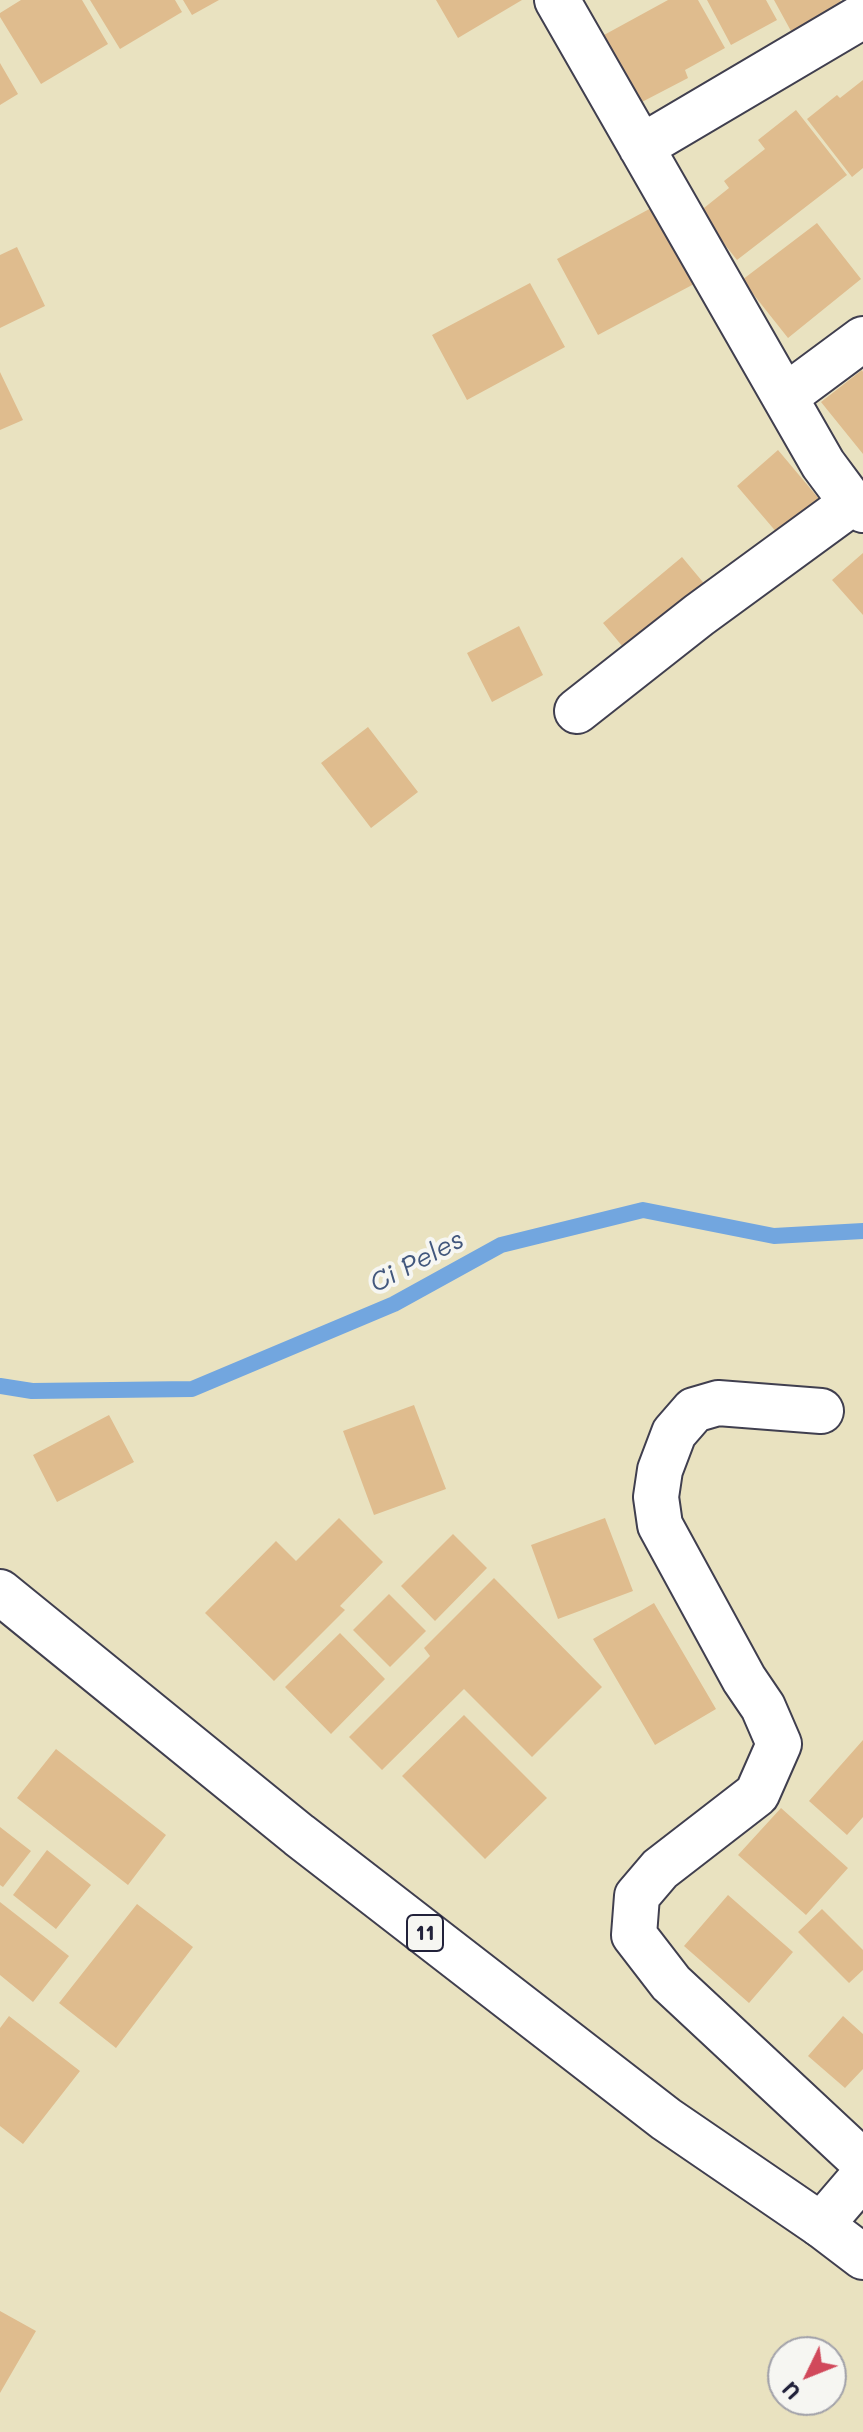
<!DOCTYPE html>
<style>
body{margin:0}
#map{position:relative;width:863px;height:2432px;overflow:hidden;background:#e9e2c0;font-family:Mali,sans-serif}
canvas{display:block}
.north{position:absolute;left:767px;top:2336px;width:80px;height:80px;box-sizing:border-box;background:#f6f6f2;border:2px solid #a1a1a9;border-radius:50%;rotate:227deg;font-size:22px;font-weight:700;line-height:32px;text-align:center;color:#22223b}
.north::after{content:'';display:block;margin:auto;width:28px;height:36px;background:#d1495b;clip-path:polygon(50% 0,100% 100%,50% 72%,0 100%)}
</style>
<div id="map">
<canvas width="863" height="2432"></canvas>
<div class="north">U</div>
</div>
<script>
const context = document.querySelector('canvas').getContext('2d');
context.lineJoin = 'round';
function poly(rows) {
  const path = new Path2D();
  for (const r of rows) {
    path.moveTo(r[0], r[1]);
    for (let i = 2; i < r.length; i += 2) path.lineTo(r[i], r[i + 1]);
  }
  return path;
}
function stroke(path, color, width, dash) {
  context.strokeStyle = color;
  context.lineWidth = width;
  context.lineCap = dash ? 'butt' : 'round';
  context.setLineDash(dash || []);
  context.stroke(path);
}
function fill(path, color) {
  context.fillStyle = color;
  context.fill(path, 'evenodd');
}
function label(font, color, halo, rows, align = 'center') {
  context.font = font + ' Mali,sans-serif';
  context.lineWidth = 8;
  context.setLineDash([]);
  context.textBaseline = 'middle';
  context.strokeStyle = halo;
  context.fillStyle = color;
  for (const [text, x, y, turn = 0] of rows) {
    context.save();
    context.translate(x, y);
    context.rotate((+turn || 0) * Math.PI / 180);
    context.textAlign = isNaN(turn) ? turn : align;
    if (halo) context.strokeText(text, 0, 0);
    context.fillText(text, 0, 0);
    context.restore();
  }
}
stroke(poly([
 [0,1386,32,1391,192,1389,394,1304,501,1245,643,1210,774,1236,863,1231]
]), '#72a6df', 16);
fill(poly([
 [21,0,82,0,108,44,41,84,0,17,0,13],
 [90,0,175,0,182,12,120,49],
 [183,0,219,0,192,15],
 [436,0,522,0,458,38],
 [668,0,698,0,725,48,685,70,688,78,640,103,604,35],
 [707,0,766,0,777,20,731,45],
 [774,0,840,0,848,15,797,42],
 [0,63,18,94,0,105],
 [863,80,863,168,852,177,807,119,837,95,840,98],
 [796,110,847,175,737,260,699,212,729,188,724,181,765,149,758,140],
 [653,207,694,284,598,335,557,259],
 [817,223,861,279,788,338,742,280],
 [17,247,45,306,0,328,0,255],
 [530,283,565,347,467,400,432,335],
 [862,370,863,372,863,454,821,402],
 [0,372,23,420,0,430],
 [778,450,825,506,784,541,737,486],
 [863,553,863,615,832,580],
 [682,557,712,593,633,659,603,623],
 [519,626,543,675,492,702,467,653],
 [368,727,418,792,371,828,321,763],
 [414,1405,446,1489,374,1515,343,1431],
 [109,1415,134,1462,57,1502,33,1455],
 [339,1518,383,1562,340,1606,345,1610,274,1681,205,1613,276,1541,296,1561],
 [605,1518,633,1591,558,1619,531,1545],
 [453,1534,487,1568,435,1621,401,1586],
 [494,1578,602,1687,532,1757,464,1689,382,1770,349,1737,430,1656,424,1648],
 [389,1594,426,1631,390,1667,353,1630],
 [654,1603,716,1709,655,1745,593,1639],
 [340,1633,385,1679,331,1734,285,1687],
 [464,1715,547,1798,485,1859,402,1776],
 [863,1740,863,1817,847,1835,809,1801],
 [56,1749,166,1835,128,1885,17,1798],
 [781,1808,848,1868,806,1915,738,1855],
 [0,1827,31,1851,3,1887,0,1885],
 [47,1850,91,1885,56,1929,13,1895],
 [728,1895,793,1952,749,2003,684,1946],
 [0,1902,69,1956,33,2002,0,1975],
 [137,1904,193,1947,116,2048,59,2003],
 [822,1909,863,1950,863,1970,849,1983,798,1932],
 [9,2016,80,2071,23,2144,0,2126,0,2028],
 [843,2016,863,2034,863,2069,845,2088,808,2056],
 [0,2311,36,2331,0,2393]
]), '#dfbc8e');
const minor = poly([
 [557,0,823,464,852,503,863,510],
 [641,147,863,16],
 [786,396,863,339],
 [577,711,699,615,852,503],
 [821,1411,718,1403,694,1410,674,1433,660,1470,656,1497,660,1525,744,1679,763,1707,779,1744,757,1794,660,1869,637,1896,634,1935,671,1983,863,2162],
 [821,2225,863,2176]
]);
const trunk = poly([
 [0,1592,299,1835,666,2119,821,2225,863,2257]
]);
stroke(minor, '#403f4f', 48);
stroke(trunk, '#403f4f', 48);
stroke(minor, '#fff', 44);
stroke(trunk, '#fff', 44);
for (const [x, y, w] of [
 [425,1933,36]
]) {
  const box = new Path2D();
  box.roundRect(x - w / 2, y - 18, w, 36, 6);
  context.fillStyle = '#f6f6f2';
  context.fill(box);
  stroke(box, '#22223b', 2);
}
label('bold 22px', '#22223b', null, [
 ["11",425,1933]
]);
label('italic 26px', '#42577d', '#f6f6f2', [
 ["Ci Peles",417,1262,-28]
]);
</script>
